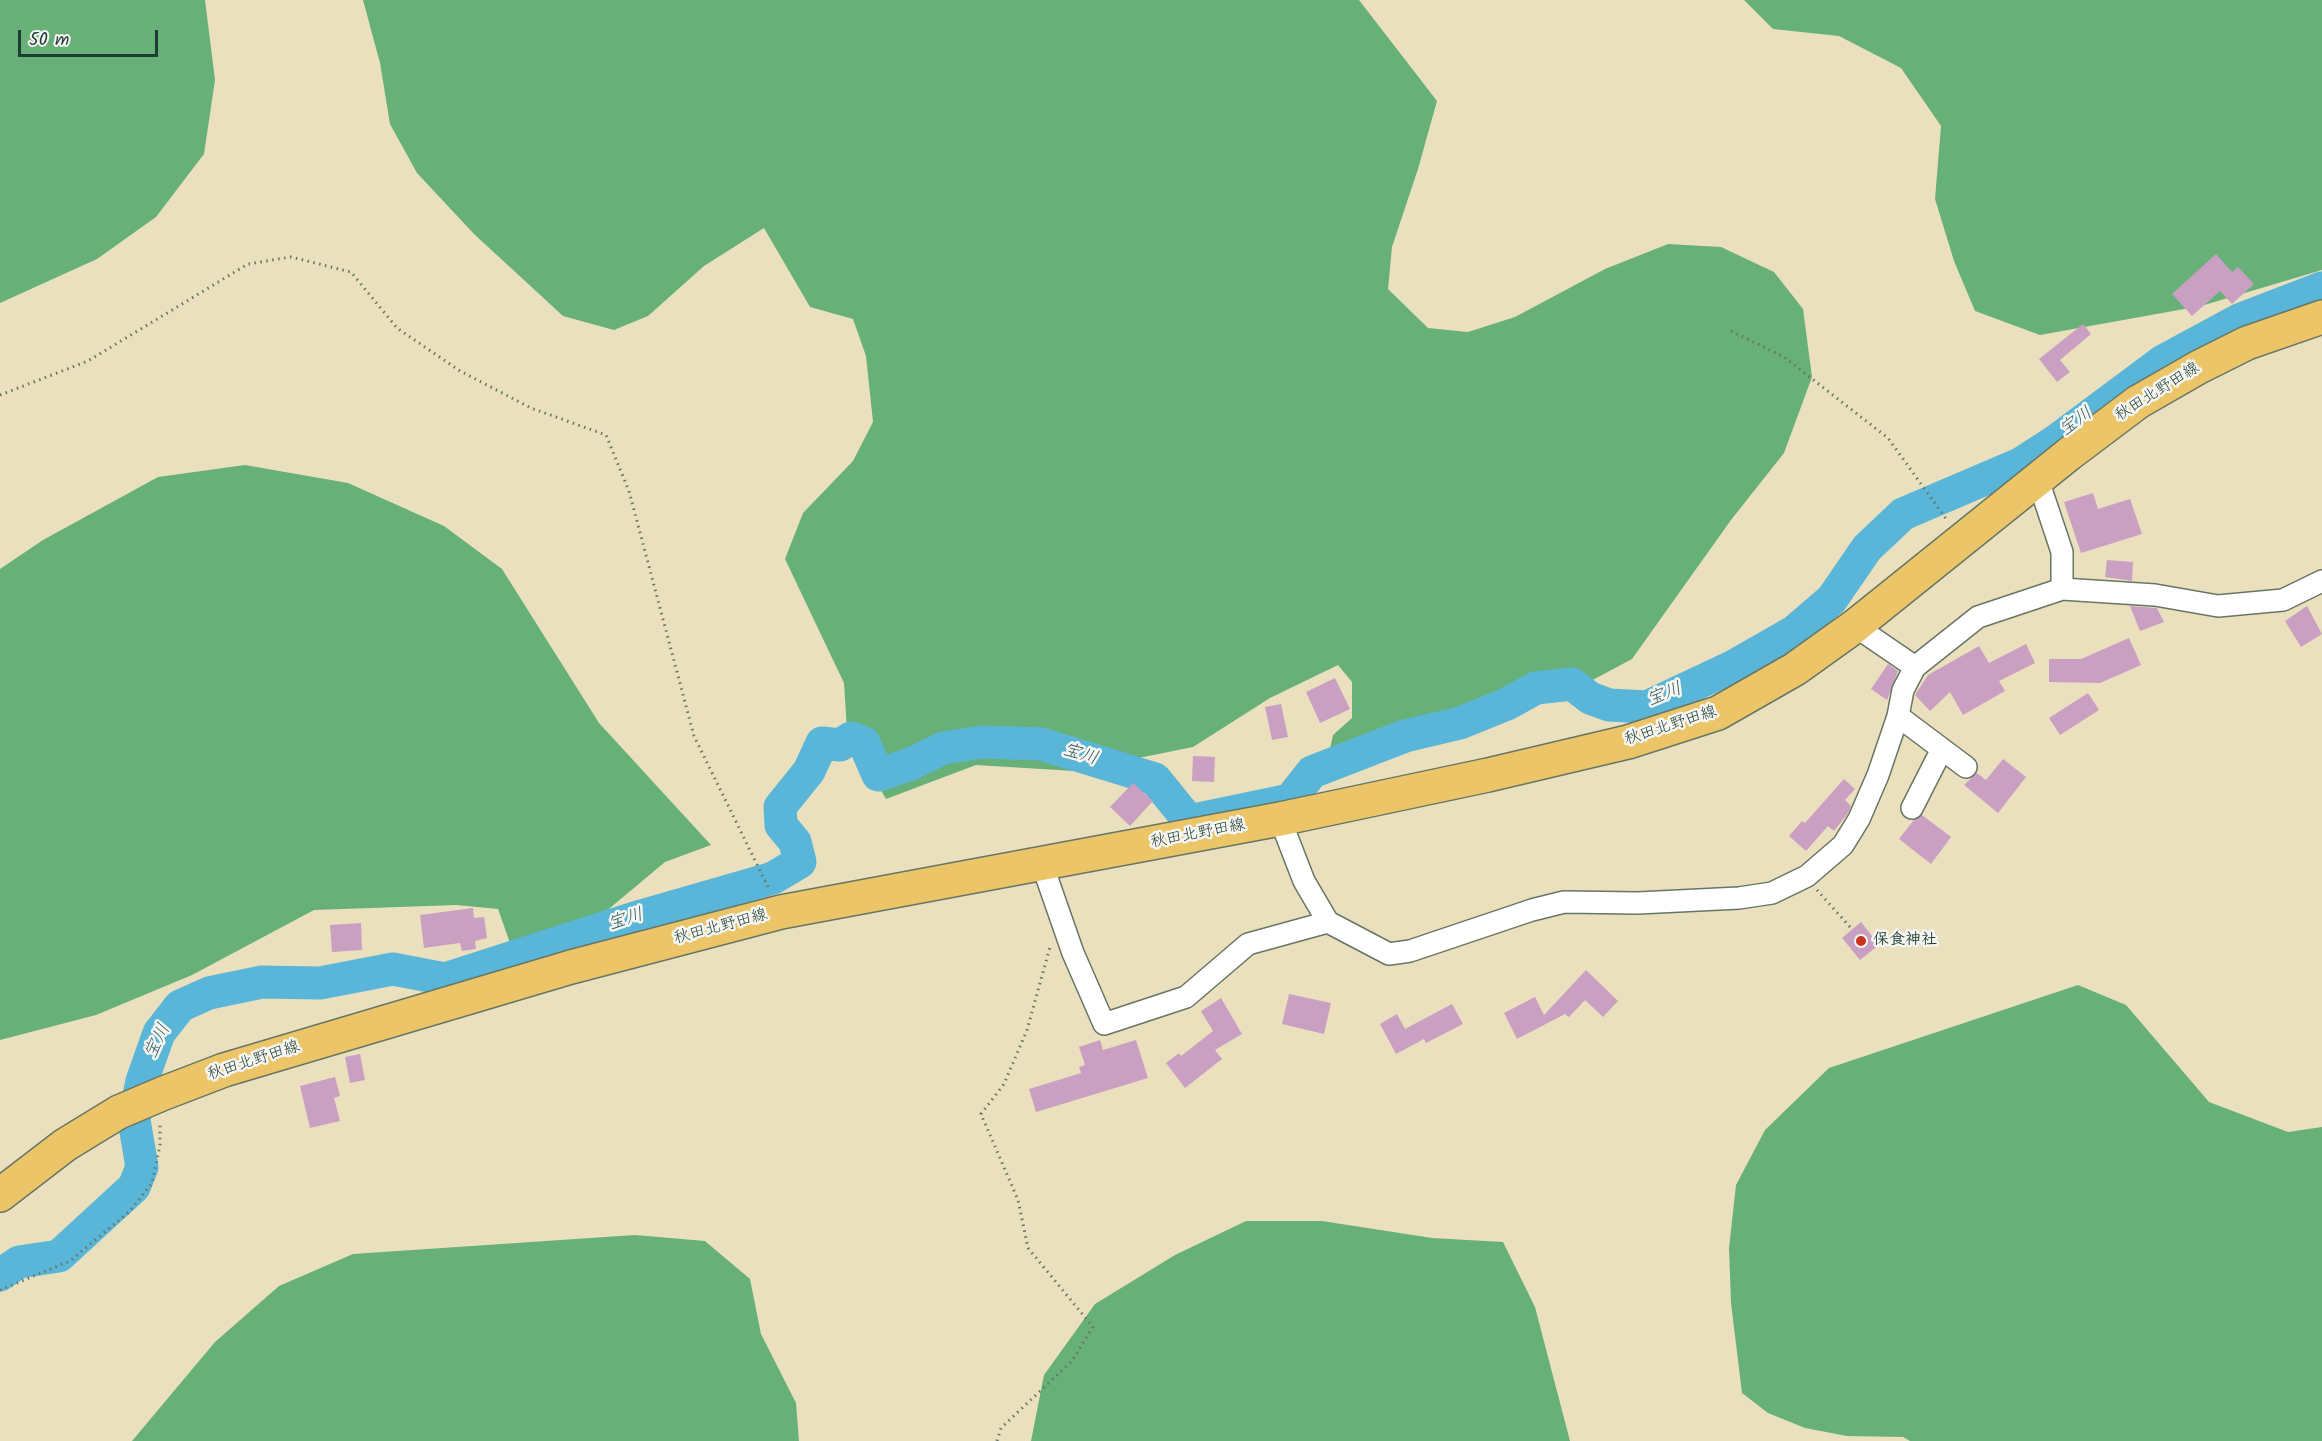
<!DOCTYPE html>
<meta charset="utf-8">
<style>
body{margin:0}
#map{position:relative;width:2322px;height:1441px;overflow:hidden;background:#eae0be;font-family:Kalam,sans-serif}
canvas{display:block}
.scale{position:absolute;left:18px;top:30px;width:140px;height:27px;box-sizing:border-box;border:3px solid #1f3d34;border-top:0;padding-left:8px;font-size:18px;line-height:21px;white-space:nowrap;color:#1f3d34;-webkit-text-stroke:4px #f6f6f2;paint-order:stroke}
</style>
<div id="map">
<canvas width="2322" height="1441"></canvas>
<div class="scale">50 m</div>
</div>
<script>
const context = document.querySelector('canvas').getContext('2d');
context.lineJoin = 'round';
function fill(path, color) {
  context.fillStyle = color;
  context.fill(path, 'evenodd');
}
function poly(rows) {
  const path = new Path2D();
  for (const r of rows) {
    path.moveTo(r[0], r[1]);
    for (let i = 2; i < r.length; i += 2) path.lineTo(r[i], r[i + 1]);
  }
  return path;
}
function stroke(path, color, width, dash) {
  context.strokeStyle = color;
  context.lineWidth = width;
  context.lineCap = dash ? 'butt' : 'round';
  context.setLineDash(dash || []);
  context.stroke(path);
}
function label(font, color, halo, rows, align = 'center') {
  context.font = font + ' Kalam,"Klee One",sans-serif';
  context.lineWidth = 5;
  context.setLineDash([]);
  context.textBaseline = 'middle';
  context.strokeStyle = halo;
  context.fillStyle = color;
  for (const [text, x, y, turn = 0] of rows) {
    context.save();
    context.translate(x, y);
    context.rotate((+turn || 0) * Math.PI / 180);
    context.textAlign = isNaN(turn) ? turn : align;
    if (halo) context.strokeText(text, 0, 0);
    context.fillText(text, 0, 0);
    context.restore();
  }
}
fill(poly([
 [0,0,205,0,215,80,204,154,156,217,97,259,0,303],
 [363,0,1359,0,1437,101,1418,169,1392,247,1388,289,1428,328,1468,332,1515,317,1605,269,1668,244,1721,247,1774,272,1803,309,1812,377,1784,453,1731,520,1632,659,1572,691,1491,718,1404,739,1343,768,1329,753,1333,735,1352,718,1352,682,1338,665,1270,698,1193,747,1074,771,976,765,886,799,847,730,844,683,785,559,803,513,853,461,873,422,866,356,853,319,810,307,764,228,704,266,648,316,614,330,563,316,474,234,417,173,390,124,380,63],
 [1744,0,2322,0,2322,270,2201,306,2040,335,1975,311,1954,261,1935,199,1941,126,1901,68,1839,36,1773,29],
 [245,465,348,483,444,526,502,569,599,723,711,845,665,862,592,923,553,930,510,943,498,909,456,905,314,910,192,975,96,1015,0,1040,0,569,43,540,158,477],
 [2078,985,2126,1005,2209,1102,2288,1132,2322,1127,2322,1441,1910,1441,1903,1437,1847,1436,1805,1428,1768,1413,1742,1393,1731,1303,1729,1248,1736,1185,1765,1130,1829,1068],
 [1246,1221,1322,1221,1432,1238,1503,1242,1535,1307,1570,1441,1031,1441,1044,1375,1095,1304,1175,1255],
 [635,1235,705,1241,750,1279,761,1334,796,1403,799,1441,132,1441,215,1342,279,1286,353,1254]
]), '#67b179');
stroke(poly([
 [0,1275,19,1262,59,1256,134,1187,142,1167,134,1120,142,1081,159,1033,180,1006,209,993,262,982,320,983,393,969,445,979,641,916,773,878,800,862,795,842,781,825,780,807,809,771,822,743,840,745,851,738,864,743,878,775,911,764,943,748,982,742,1041,744,1155,779,1189,821,1290,800,1312,772,1405,736,1460,723,1507,704,1536,688,1572,684,1590,698,1609,705,1647,707,1732,667,1795,631,1832,599,1867,548,1903,514,2020,464,2057,440,2163,361,2239,320,2322,288]
]), '#5ab6d8', 33);
fill(poly([
 [2216,254,2232,272,2238,267,2254,284,2232,304,2220,291,2192,316,2172,294],
 [2083,324,2091,334,2060,360,2070,372,2057,382,2039,359],
 [2093,493,2098,509,2130,499,2142,534,2081,553,2064,502],
 [2107,560,2133,562,2132,581,2105,577],
 [2130,606,2157,608,2164,622,2140,631],
 [2307,606,2322,634,2301,647,2285,621],
 [2129,638,2141,665,2100,683,2049,682,2049,659,2081,659],
 [2026,644,2035,663,1999,681,2005,691,1963,715,1950,692,1930,711,1915,695,1928,675,1979,646,1989,663],
 [1888,664,1898,671,1887,700,1871,689],
 [1335,678,1350,709,1320,723,1306,692],
 [2088,693,2099,710,2060,735,2049,718],
 [1281,704,1288,737,1272,740,1265,707],
 [1193,756,1215,757,1214,782,1192,781],
 [2003,759,2026,777,1998,813,1964,785,1977,773,1986,780],
 [1844,779,1855,789,1845,800,1851,806,1848,813,1834,831,1828,826,1806,851,1789,836,1802,821,1805,823],
 [1133,783,1153,801,1130,826,1110,807],
 [1922,815,1951,837,1931,864,1899,839,1913,821],
 [473,908,474,918,484,917,487,938,475,941,476,949,462,951,460,943,424,948,420,915],
 [1861,922,1879,945,1860,960,1842,938],
 [361,923,362,950,332,952,330,925],
 [1586,970,1618,1001,1603,1017,1585,1000,1569,1017,1565,1014,1517,1039,1504,1013,1535,997,1544,1015],
 [1289,994,1331,1003,1324,1034,1282,1024],
 [1221,998,1242,1034,1215,1050,1222,1059,1185,1088,1166,1063,1179,1053,1181,1056,1213,1031,1201,1011],
 [1452,1004,1463,1024,1426,1043,1424,1039,1396,1054,1380,1024,1397,1014,1405,1029],
 [1100,1040,1103,1050,1136,1040,1148,1078,1036,1112,1029,1089,1081,1073,1079,1067,1085,1065,1079,1047],
 [360,1054,365,1080,350,1083,345,1057],
 [335,1077,340,1096,334,1098,340,1121,310,1128,300,1086]
]), '#c9a0c2');
const minor = poly([
 [2038,480,2062,552,2062,589],
 [1855,626,1915,667],
 [1898,716,1966,767],
 [1912,808,1942,749],
 [1280,819,1304,881,1328,922,1389,954,1410,951,1532,910,1564,902,1638,903,1739,898,1772,893,1807,876,1843,845,1859,819,1878,775,1898,716,1903,690,1915,667,1978,617,2062,589,2155,595,2218,606,2283,600,2322,581],
 [1042,864,1073,953,1104,1024,1186,997,1248,944,1328,922]
]);
const primary = poly([
 [0,1195,65,1145,119,1112,164,1093,224,1070,571,967,781,912,1280,819,1488,775,1628,742,1718,713,1795,669,1855,626,2069,454,2138,402,2199,367,2247,343,2322,317]
]);
stroke(minor, '#667664', 24);
stroke(primary, '#667664', 36);
stroke(poly([
 [1731,331,1784,357,1888,438,1947,520],
 [0,395,88,361,248,264,291,257,351,272,397,328,460,371,531,408,606,435,629,491,694,736,769,889],
 [1817,890,1850,927],
 [0,1290,70,1261,130,1211,152,1183,160,1145,160,1123],
 [997,1441,1001,1428,1072,1361,1093,1327,1028,1248,1018,1200,981,1114,1004,1084,1027,1030,1050,947]
]), '#667664', 3, [1.5, 4.5]);
stroke(minor, '#fff', 21);
stroke(primary, '#ecc569', 33);
for (const [x, y, r, color] of [
 [1861,941,6,"#c8321e"]
]) {
  const dot = new Path2D();
  dot.arc(x, y, r, 0, 2 * Math.PI);
  context.fillStyle = color;
  context.fill(dot);
  stroke(dot, '#f6f6f2', 2);
}
label('16px', '#1f3d34', '#f6f6f2', [
 ["秋田北野田線",2158,393,-32],
 ["秋田北野田線",1671,727,-18],
 ["秋田北野田線",1198,835,-11],
 ["秋田北野田線",721,928,-15],
 ["秋田北野田線",254,1062,-18]
]);
label('bold 16px', '#1f3d34', '#f6f6f2', [
 ["保食神社",1873,941]
], 'left');
label('italic 18px', '#2e5b5d', '#f6f6f2', [
 ["宝川",2077,423,-36],
 ["宝川",1665,696,-21],
 ["宝川",1080,756,17],
 ["宝川",626,921,-17],
 ["宝川",159,1042,-64]
]);
</script>
